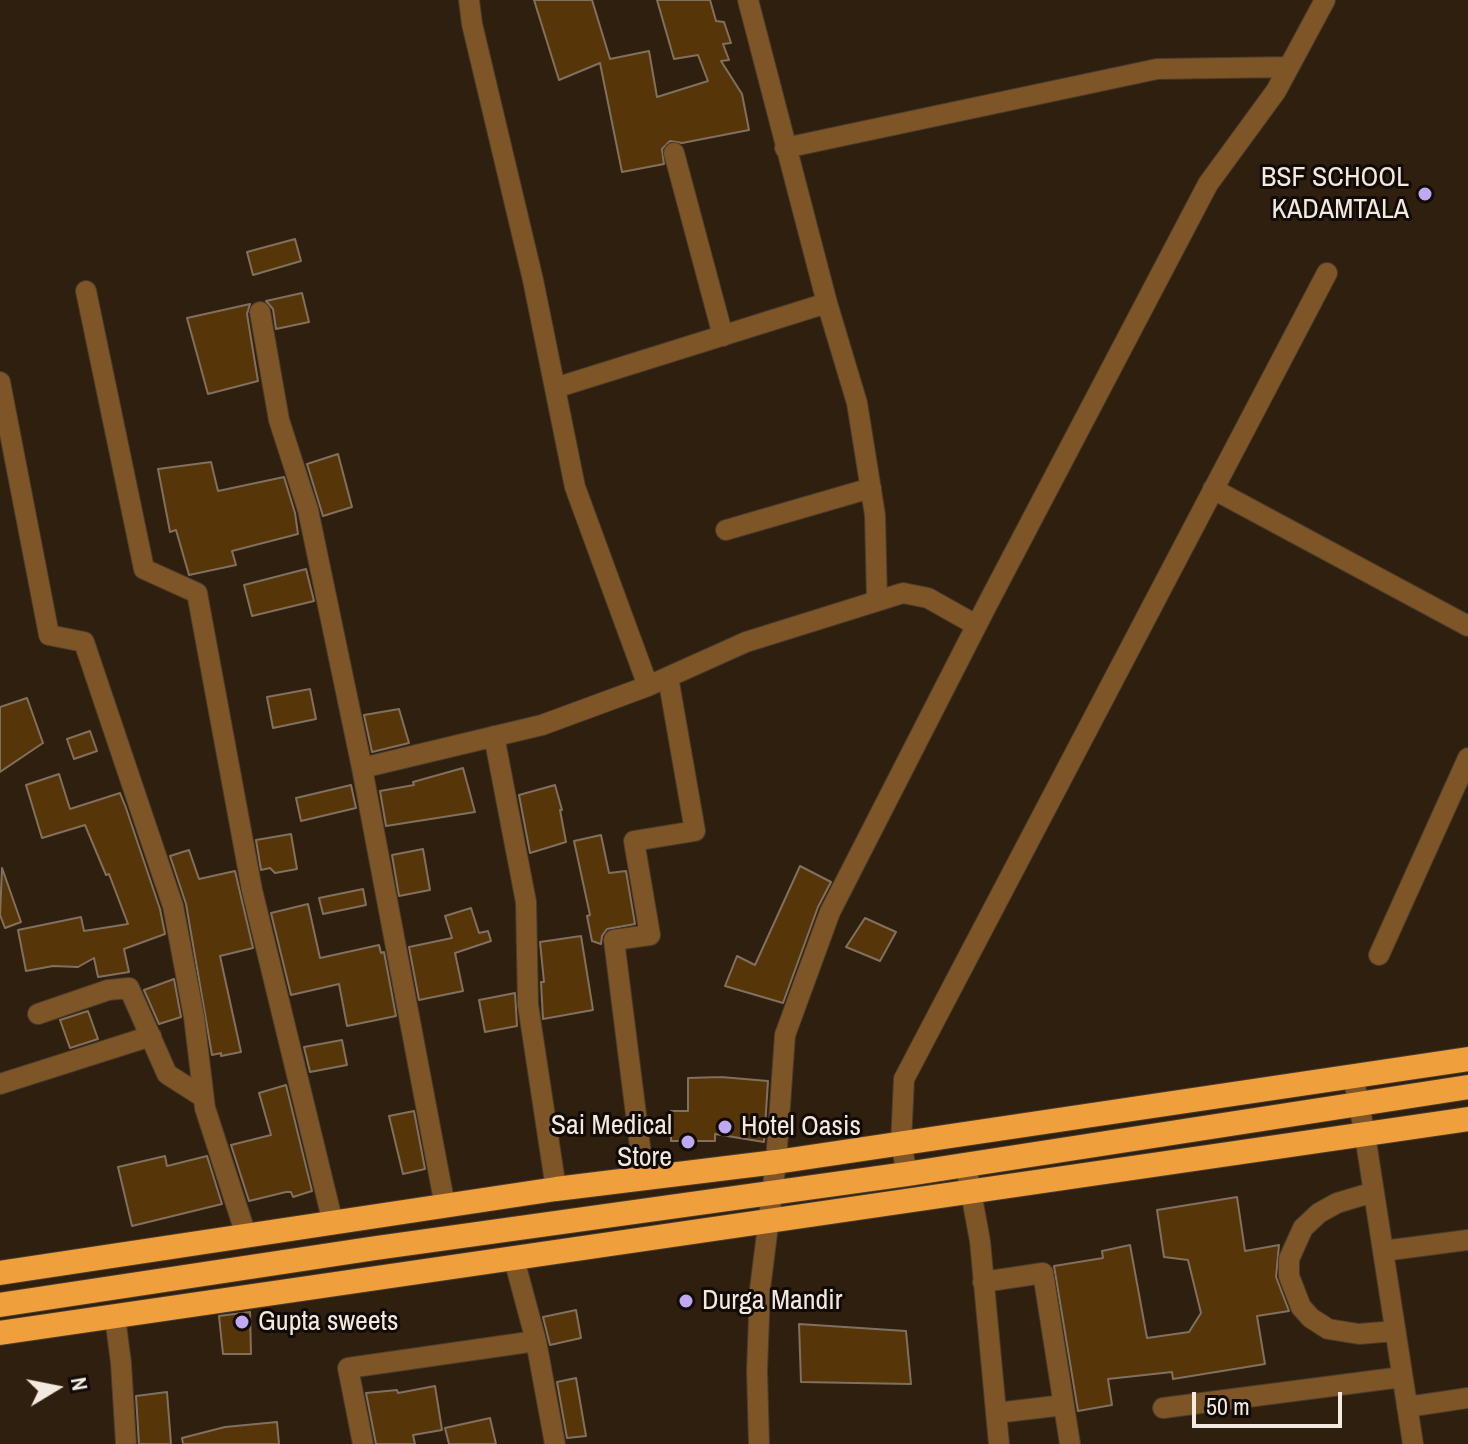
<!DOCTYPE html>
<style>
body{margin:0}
#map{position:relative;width:1468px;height:1444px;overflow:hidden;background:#2e1f0f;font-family:"Archivo Narrow",sans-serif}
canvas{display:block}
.north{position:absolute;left:16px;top:1348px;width:80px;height:80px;-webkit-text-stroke:6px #110a05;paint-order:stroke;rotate:80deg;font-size:22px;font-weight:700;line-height:32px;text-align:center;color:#f4e9df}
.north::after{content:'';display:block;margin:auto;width:28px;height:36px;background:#f4e9df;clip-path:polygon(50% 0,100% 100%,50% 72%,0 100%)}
.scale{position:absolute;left:1192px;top:1392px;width:150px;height:36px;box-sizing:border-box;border:4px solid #f4e9df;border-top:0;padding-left:10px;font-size:24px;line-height:28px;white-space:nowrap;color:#f4e9df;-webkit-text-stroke:6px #110a05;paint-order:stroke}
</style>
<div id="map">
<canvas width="1468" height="1444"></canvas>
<div class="north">N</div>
<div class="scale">50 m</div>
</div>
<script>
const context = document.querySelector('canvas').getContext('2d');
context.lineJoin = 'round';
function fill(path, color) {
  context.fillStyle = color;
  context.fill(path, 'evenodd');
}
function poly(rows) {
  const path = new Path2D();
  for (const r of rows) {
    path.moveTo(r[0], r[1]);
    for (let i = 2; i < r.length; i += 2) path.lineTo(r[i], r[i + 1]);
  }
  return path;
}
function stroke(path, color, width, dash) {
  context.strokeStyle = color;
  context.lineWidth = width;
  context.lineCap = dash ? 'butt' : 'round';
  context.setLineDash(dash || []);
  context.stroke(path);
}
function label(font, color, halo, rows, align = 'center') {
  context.font = font + ' "Archivo Narrow",sans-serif';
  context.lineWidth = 6;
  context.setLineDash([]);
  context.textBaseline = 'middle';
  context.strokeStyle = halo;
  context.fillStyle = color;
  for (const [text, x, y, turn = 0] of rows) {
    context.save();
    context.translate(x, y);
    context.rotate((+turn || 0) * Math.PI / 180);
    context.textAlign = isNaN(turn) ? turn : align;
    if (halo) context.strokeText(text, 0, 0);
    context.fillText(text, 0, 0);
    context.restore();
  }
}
const building = poly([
 [534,0,592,0,610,59,649,51,657,97,708,81,698,55,674,59,657,0,710,0,716,21,724,22,731,43,723,44,729,60,721,61,742,94,749,130,682,143,670,141,662,149,664,164,622,172,600,63,559,80,534,0],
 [295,239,301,261,253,275,247,252,295,239],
 [302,293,309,322,276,329,273,309,266,301,302,293],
 [250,304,247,314,258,381,208,394,187,318,250,304],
 [338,454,352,507,323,516,307,464,338,454],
 [211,462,218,491,284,477,295,513,298,534,232,551,236,565,189,575,176,530,170,532,158,469,211,462],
 [306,569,314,601,252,616,244,585,306,569],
 [310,689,316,719,273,728,267,697,310,689],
 [27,698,43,743,0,772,0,707,27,698],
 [399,709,409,743,372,752,364,715,399,709],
 [90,731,97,751,74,759,67,739,90,731],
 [463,768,475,812,386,826,380,791,414,785,413,782,463,768],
 [59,774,70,809,120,793,126,808,160,909,165,934,124,949,129,972,98,977,94,958,78,967,53,966,26,971,18,930,81,917,84,931,128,924,109,874,106,875,85,825,42,838,26,785,59,774],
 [351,785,356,808,301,821,296,798,351,785],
 [555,785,562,810,560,810,566,842,530,853,519,795,555,785],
 [291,834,297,869,275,873,270,868,261,870,256,840,291,834],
 [601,835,609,873,626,871,635,924,607,929,602,936,601,944,592,941,587,916,590,915,574,841,601,835],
 [423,849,430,890,399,896,392,855,423,849],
 [189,850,199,879,235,871,253,948,220,956,241,1052,221,1056,221,1053,212,1055,186,904,170,856,189,850],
 [800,866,831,882,818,907,783,1003,725,986,737,956,755,965,800,866],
 [2,868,21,922,5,928,0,915,2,868],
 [363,889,366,905,323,914,319,898,363,889],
 [308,904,320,958,379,945,381,953,384,952,396,1016,347,1026,339,984,291,995,271,913,308,904],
 [471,908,479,933,488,931,491,941,455,953,463,991,419,1000,409,947,452,938,445,916,471,908],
 [865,918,896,932,880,961,846,947,865,918],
 [581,936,593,1010,543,1019,541,982,544,982,540,942,581,936],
 [174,979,181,1017,159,1024,144,990,174,979],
 [515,993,517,1026,485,1032,479,1000,515,993],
 [88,1011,98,1039,70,1048,60,1020,88,1011],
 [342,1040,347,1065,310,1072,304,1047,342,1040],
 [721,1077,768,1081,764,1142,715,1134,715,1141,671,1141,671,1111,688,1111,688,1078,721,1077],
 [286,1085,312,1191,293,1197,291,1192,286,1192,249,1201,231,1145,271,1135,259,1093,286,1085],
 [414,1111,425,1169,403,1174,389,1116,414,1111],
 [165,1156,167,1166,207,1156,222,1204,132,1226,118,1167,165,1156],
 [1237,1197,1245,1251,1279,1245,1276,1277,1289,1311,1257,1316,1265,1364,1173,1379,1172,1372,1108,1379,1112,1405,1078,1411,1054,1266,1103,1258,1102,1251,1130,1245,1147,1338,1189,1332,1201,1313,1188,1260,1164,1257,1157,1210,1237,1197],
 [576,1310,581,1338,550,1345,543,1317,576,1310],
 [250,1312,251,1354,223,1354,219,1316,250,1312],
 [799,1324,906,1331,911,1384,801,1382,799,1324],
 [576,1378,586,1436,567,1438,557,1382,576,1378],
 [435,1386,442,1430,413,1435,415,1444,376,1444,366,1393,397,1390,398,1393,435,1386],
 [167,1392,171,1444,139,1444,136,1396,167,1392],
 [490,1418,496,1444,449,1444,445,1428,490,1418],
 [277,1422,279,1444,183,1444,182,1438,225,1427,277,1422]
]);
fill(building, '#563509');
stroke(building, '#82705e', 2);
const minor = poly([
 [469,0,472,24,533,280,575,487,648,686],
 [748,0,827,303],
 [785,148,1157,69,1289,67],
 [674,153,723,336],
 [86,291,144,569,197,593,252,890,333,1223],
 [260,312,279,420,308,510,362,768],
 [0,382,49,635,84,642,173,906,194,1017,205,1108,246,1235],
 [555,388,827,303,857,403,875,515,877,600],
 [1213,489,1468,626],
 [726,530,871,488],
 [494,736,526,902,528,1005,556,1189],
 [1379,955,1468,758],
 [38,1014,108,990,129,988,167,1074,203,1097],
 [1353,1076,1365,1135,1413,1444],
 [0,1084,151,1036],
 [907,1174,901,1143,904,1079,1327,273],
 [968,1176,980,1241,999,1444],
 [644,1178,614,940,650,935,634,841,695,831,668,677],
 [1374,1192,1337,1203,1319,1213,1303,1228,1289,1259,1289,1276,1301,1307,1311,1318,1328,1329,1359,1334,1395,1331],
 [445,1206,362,768,542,725,648,686,746,642,903,593,928,598,976,625],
 [1383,1251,1468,1240],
 [514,1259,536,1341,555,1444],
 [983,1282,1043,1273,1070,1444],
 [115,1317,121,1363,126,1444],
 [1407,1407,1468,1398],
 [1163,1408,1402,1377],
 [996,1413,1064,1405],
 [363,1444,348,1368,536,1341],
 [759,1444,757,1371,760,1289,776,1162,785,1035,830,912,987,605,1208,184,1276,91,1325,0]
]);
const highway = poly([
 [0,1273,556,1189,776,1162,1468,1059],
 [0,1305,376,1248,907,1174,1468,1087],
 [0,1333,1468,1119]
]);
stroke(minor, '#4a3b2c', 22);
stroke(highway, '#4a3b2c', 26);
stroke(minor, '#7d5527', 20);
stroke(highway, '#ef9f3c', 24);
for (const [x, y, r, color] of [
 [1425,194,8,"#bfa8f4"],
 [725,1127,8,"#bfa8f4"],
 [688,1142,8,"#bfa8f4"],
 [686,1301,8,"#bfa8f4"],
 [242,1322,8,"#bfa8f4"]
]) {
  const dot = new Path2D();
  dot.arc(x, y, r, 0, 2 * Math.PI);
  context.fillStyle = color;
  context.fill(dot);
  stroke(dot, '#110a05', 3);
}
label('28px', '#f4e9df', '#110a05', [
 ["BSF SCHOOL",1409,178,"right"],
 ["KADAMTALA",1409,210,"right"],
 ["Sai Medical",672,1126,"right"],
 ["Store",672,1158,"right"],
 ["Hotel Oasis",741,1127],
 ["Durga Mandir",702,1301],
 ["Gupta sweets",258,1322]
], 'left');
</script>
